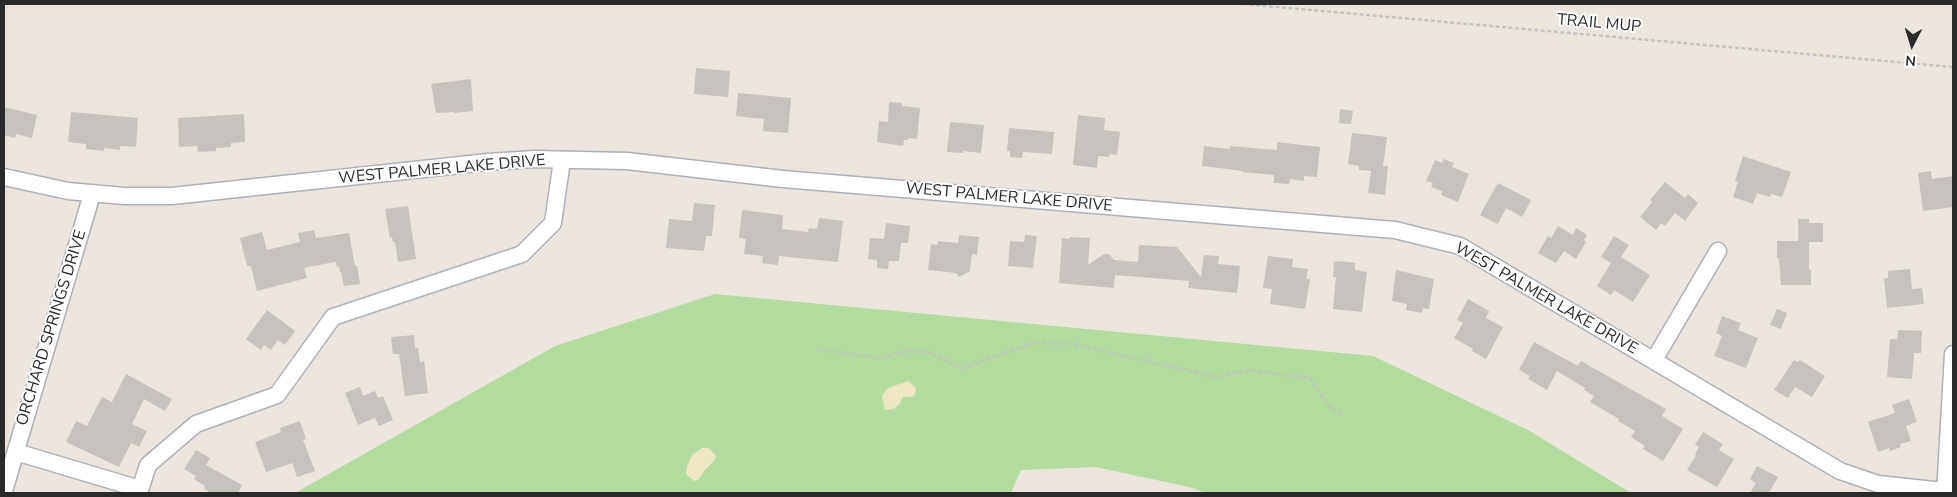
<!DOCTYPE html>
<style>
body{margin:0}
#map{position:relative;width:1957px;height:497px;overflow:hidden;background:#ebe5de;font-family:"Nunito Sans",sans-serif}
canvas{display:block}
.frame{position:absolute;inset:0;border:5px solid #2a2a2a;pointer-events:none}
.north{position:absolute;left:1887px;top:20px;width:50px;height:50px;-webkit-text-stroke:4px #fff;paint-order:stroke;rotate:185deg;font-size:14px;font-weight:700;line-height:20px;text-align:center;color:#2a2a2a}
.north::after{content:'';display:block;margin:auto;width:18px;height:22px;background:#2a2a2a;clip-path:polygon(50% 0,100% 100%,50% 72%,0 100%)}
</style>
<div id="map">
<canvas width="1957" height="497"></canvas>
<div class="frame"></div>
<div class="north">N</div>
</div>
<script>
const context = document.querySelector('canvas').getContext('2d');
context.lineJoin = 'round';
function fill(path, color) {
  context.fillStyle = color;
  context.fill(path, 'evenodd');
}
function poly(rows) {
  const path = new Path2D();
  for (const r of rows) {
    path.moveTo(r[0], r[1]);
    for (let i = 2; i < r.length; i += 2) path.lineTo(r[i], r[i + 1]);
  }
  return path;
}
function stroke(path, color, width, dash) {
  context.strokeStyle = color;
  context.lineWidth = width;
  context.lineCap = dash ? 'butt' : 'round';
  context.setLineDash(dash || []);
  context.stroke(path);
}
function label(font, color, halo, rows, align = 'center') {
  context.font = font + ' "Nunito Sans",sans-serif';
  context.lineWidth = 4;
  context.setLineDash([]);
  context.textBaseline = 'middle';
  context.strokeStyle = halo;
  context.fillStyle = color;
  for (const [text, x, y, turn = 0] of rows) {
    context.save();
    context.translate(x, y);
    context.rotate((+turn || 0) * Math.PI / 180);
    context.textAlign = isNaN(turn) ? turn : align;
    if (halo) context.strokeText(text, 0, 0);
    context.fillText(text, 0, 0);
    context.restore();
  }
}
fill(poly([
 [715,294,1373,356,1528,430,1631,493,1206,493,1189,487,1096,467,1021,470,1011,493,295,493,555,346]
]), '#b4dca0');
fill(poly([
 [908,381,912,384,916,388,915,394,912,397,903,397,899,405,893,409,885,410,882,396,888,388],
 [702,448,709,448,716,456,714,461,705,470,698,480,694,481,686,474,687,466,692,455]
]), '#ece6c4');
fill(poly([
 [696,68,730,71,728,97,694,94],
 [471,79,473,111,454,113,454,112,436,113,431,84],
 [738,93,791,98,788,133,763,131,764,119,736,116],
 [889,102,902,103,902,106,920,108,917,139,908,138,908,140,904,140,903,146,877,142,879,121,888,122],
 [4,107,37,115,32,138,16,134,15,138,4,135],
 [1340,109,1353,111,1351,124,1339,123],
 [71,112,138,118,136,147,120,146,120,150,104,148,104,151,86,149,86,144,68,142],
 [244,114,245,142,231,143,231,147,216,148,216,151,198,152,197,146,179,147,178,118],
 [1078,115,1105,118,1104,130,1120,132,1117,155,1110,154,1109,157,1098,156,1097,168,1073,165],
 [950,122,984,125,981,153,963,151,963,153,947,152],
 [1009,128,1054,132,1052,154,1023,152,1022,158,1010,157,1010,151,1007,151],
 [1352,133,1387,137,1383,166,1388,166,1385,195,1368,193,1371,171,1359,170,1359,166,1348,164],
 [1277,142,1320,147,1317,177,1304,176,1304,181,1290,179,1289,184,1274,183,1274,175,1242,172,1243,171,1202,166,1204,146,1230,149,1230,146,1277,150],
 [1743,156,1791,172,1782,197,1771,194,1770,197,1757,193,1753,204,1733,197,1738,182,1735,181],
 [1444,159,1454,163,1452,167,1469,174,1458,202,1441,195,1442,191,1431,187,1433,183,1426,181,1435,160,1442,163],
 [1931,171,1932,179,1953,176,1953,207,1923,211,1918,173],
 [1665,182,1685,198,1688,194,1698,203,1685,221,1675,213,1665,226,1661,223,1656,230,1640,217,1652,202,1650,200],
 [1498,183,1531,200,1522,217,1506,208,1498,224,1480,215],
 [694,203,715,205,712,236,706,236,704,251,666,248,669,219,692,221],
 [408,206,416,259,398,262,395,242,393,242,392,237,390,238,385,209],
 [742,210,783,215,782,229,808,232,809,228,817,229,819,218,843,221,838,262,779,256,778,265,762,263,763,256,744,254,746,239,739,238],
 [1798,219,1809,219,1809,223,1823,223,1823,242,1809,242,1809,270,1811,270,1811,285,1781,285,1779,258,1777,258,1777,241,1798,241],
 [886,223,910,226,908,243,901,243,899,261,889,261,888,269,877,268,877,260,868,259,870,238,884,239],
 [1558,226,1573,235,1576,228,1587,235,1584,240,1586,242,1576,259,1564,251,1556,263,1538,253,1548,236,1551,238],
 [314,230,316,238,349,233,355,266,357,266,360,284,344,286,341,272,340,272,339,266,337,267,336,262,334,262,304,268,307,278,257,291,251,266,247,266,240,238,262,232,267,250,300,242,298,233],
 [959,235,979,237,977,255,972,254,970,271,959,277,956,273,928,270,931,244,937,245,938,241,958,243],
 [1025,235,1037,236,1033,268,1008,266,1010,241,1024,242],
 [1614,236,1629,245,1621,257,1650,275,1633,302,1614,290,1611,295,1597,286,1611,263,1601,257],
 [1070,237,1090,238,1088,265,1104,254,1109,254,1114,260,1138,262,1139,245,1177,247,1201,277,1204,255,1219,256,1218,264,1240,266,1237,293,1188,288,1189,281,1115,275,1114,288,1059,283,1062,238,1070,239],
 [1268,256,1293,259,1292,267,1308,269,1306,279,1310,279,1305,309,1270,304,1272,289,1263,288],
 [1341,261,1355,263,1355,270,1367,272,1362,312,1333,309,1336,277,1333,277,1334,262],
 [1910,269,1912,289,1922,288,1924,304,1887,308,1884,279,1888,278,1888,271],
 [1396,270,1434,279,1429,309,1423,308,1422,313,1406,310,1407,304,1392,301],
 [1468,299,1489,311,1486,318,1503,327,1486,359,1472,351,1473,349,1454,338,1463,323,1457,320],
 [1777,309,1787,313,1781,329,1770,325],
 [267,310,295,331,285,345,278,340,271,350,264,345,261,350,246,339],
 [1722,316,1741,323,1738,330,1758,338,1746,368,1714,356,1722,336,1716,333],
 [1898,330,1922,331,1921,353,1914,353,1912,379,1887,377,1890,339,1897,339],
 [414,335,415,348,418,348,420,362,424,361,428,393,405,396,399,354,393,354,391,337],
 [1534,342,1578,366,1581,361,1666,409,1662,416,1683,429,1663,461,1643,449,1645,446,1631,437,1635,431,1618,421,1619,419,1590,402,1594,396,1584,390,1585,388,1557,371,1547,390,1528,379,1530,376,1519,370],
 [1794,360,1798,362,1800,360,1825,376,1812,397,1795,387,1788,398,1774,390],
 [126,374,172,399,165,411,144,399,132,424,147,431,139,447,131,443,119,467,66,442,76,421,87,426,102,397,112,402],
 [360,387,363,396,375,391,378,398,383,396,393,420,379,426,375,418,358,425,345,393],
 [1909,399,1917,422,1906,426,1911,441,1900,444,1901,447,1890,451,1889,448,1878,452,1868,422,1895,413,1892,405],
 [300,421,306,439,303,440,315,471,297,477,292,463,266,472,255,442,281,432,280,428],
 [1703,432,1723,444,1719,450,1734,459,1717,487,1687,470,1696,455,1695,454,1699,447,1695,445],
 [196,450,210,458,206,465,242,485,238,493,211,493,204,489,205,486,194,479,196,476,184,469],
 [1757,466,1778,477,1769,493,1750,493,1756,483,1750,479]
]), '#c6c2bd');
const minor = poly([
 [4,177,68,191,124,196,172,196,488,162,534,159,627,161,783,179,1395,230,1460,246,1840,471,1878,484,1953,492],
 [1654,360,1718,251],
 [16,452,140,489],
 [4,491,92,194],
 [139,493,148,465,196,424,277,395,333,317,522,254,553,223,562,160],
 [1945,493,1953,354]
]);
stroke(minor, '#aeb0b9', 19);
stroke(poly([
 [1243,4,1953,67],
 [817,349,879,358,908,351,927,352,963,368,1032,343,1068,343,1216,377,1249,370,1310,378,1330,407,1341,415]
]), '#c3c3c3', 2.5, [4, 2.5]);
stroke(minor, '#fff', 16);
label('16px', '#2a2a2a', '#fff', [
 ["TRAIL MUP",1599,24,5],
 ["WEST PALMER LAKE DRIVE",442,170,-5],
 ["WEST PALMER LAKE DRIVE",1009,198,5],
 ["WEST PALMER LAKE DRIVE",1546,299,30],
 ["ORCHARD SPRINGS DRIVE",52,328,-73]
]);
</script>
